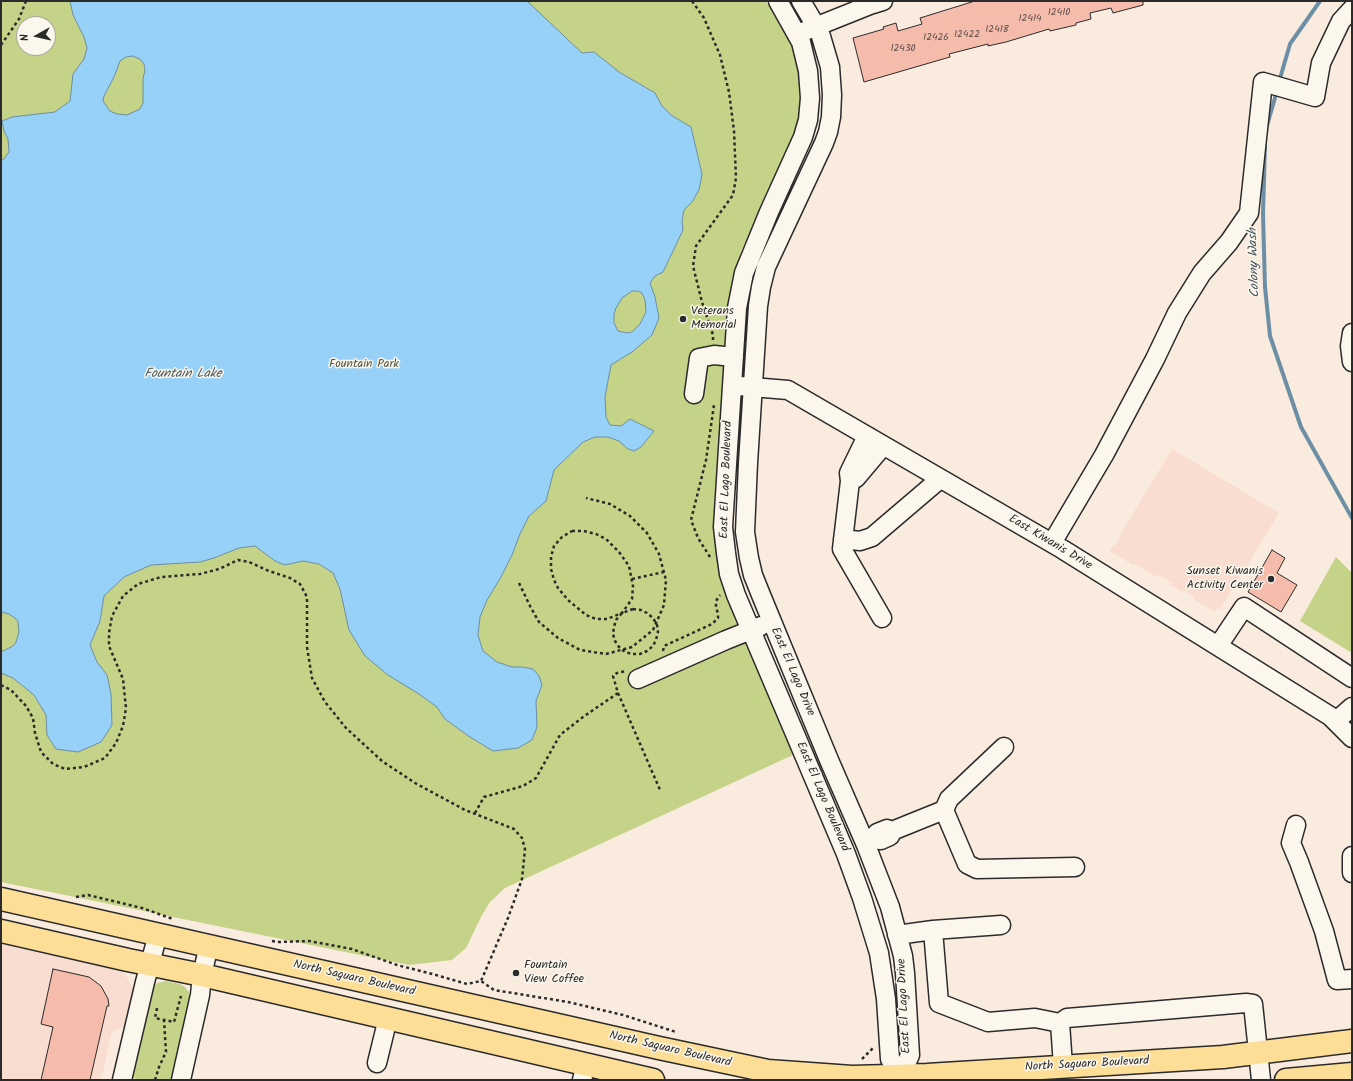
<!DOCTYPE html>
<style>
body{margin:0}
#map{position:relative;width:1353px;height:1081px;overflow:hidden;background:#faebdf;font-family:Kalam,sans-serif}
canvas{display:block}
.frame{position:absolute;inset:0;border:2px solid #2b2b2b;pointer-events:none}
.north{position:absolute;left:16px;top:16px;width:40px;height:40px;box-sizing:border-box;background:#fbf7ec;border:1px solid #a8a59f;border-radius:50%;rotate:262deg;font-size:11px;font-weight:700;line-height:16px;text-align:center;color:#2b2b2b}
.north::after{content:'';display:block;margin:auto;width:14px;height:18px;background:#2b2b2b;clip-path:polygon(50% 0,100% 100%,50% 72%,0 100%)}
</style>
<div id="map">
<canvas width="1353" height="1081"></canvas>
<div class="frame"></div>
<div class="north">N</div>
</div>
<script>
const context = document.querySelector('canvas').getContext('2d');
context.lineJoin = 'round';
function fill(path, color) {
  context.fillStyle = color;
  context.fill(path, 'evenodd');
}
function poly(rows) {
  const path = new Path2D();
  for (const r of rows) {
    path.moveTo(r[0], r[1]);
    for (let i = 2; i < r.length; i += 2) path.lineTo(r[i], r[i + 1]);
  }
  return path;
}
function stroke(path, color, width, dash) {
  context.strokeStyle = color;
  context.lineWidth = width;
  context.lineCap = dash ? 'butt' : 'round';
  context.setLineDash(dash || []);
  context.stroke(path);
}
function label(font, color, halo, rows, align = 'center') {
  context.font = font + ' Kalam,sans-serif';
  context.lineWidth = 3;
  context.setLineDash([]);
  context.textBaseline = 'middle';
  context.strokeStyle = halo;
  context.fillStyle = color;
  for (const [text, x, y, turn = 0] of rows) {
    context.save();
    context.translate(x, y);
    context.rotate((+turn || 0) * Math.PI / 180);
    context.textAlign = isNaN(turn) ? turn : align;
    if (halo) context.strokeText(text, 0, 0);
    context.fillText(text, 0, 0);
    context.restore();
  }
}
fill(poly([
 [1172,449,1279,513,1220,610,1217,608,1215,612,1193,599,1194,597,1183,590,1182,592,1170,585,1172,583,1159,575,1157,577,1135,564,1133,565,1110,551,1113,546,1114,546,1121,536,1120,535],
 [1,943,114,969,124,973,128,979,132,986,133,993,125,1025,123,1027,112,1032,101,1080,1,1080]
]), '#f8ddd0');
fill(poly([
 [1,1,765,1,776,15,790,38,797,58,803,86,800,119,793,143,741,251,730,303,718,550,795,754,505,888,490,902,482,915,466,948,452,960,409,965,1,882],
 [24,24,48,24,48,48,24,48],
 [1336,557,1352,573,1352,653,1300,621],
 [166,981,180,984,185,987,189,992,190,997,171,1080,143,1080,132,1078,153,987,157,983]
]), '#c4d388');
const water = poly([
 [70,1,527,1,582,53,594,52,619,72,655,93,662,106,671,115,691,127,702,174,699,190,692,202,684,210,682,221,683,230,663,272,655,276,650,283,655,297,659,318,652,335,632,352,611,365,605,397,606,417,610,425,621,426,630,419,654,431,641,447,634,451,628,449,619,441,608,437,595,437,583,442,554,470,546,501,529,516,520,534,512,555,501,577,487,600,480,617,478,635,483,651,497,662,512,667,522,667,533,669,539,676,542,685,536,701,537,727,532,740,518,748,493,751,470,737,445,719,437,707,419,694,388,675,365,656,349,630,340,589,333,573,319,564,303,561,285,565,275,561,255,546,239,548,214,558,200,562,151,565,124,577,104,596,100,621,90,645,97,662,107,675,111,694,112,725,101,742,78,752,56,749,47,735,46,715,34,695,13,678,1,673,1,652,13,646,16,642,19,632,18,622,15,618,9,614,1,612,1,160,3,160,9,152,8,139,4,131,2,121,12,117,55,112,70,101,73,74,84,59,87,48,84,37,73,15,70,1],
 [132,56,140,59,144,64,145,70,143,79,143,103,140,109,127,115,117,114,110,111,103,101,104,96,114,77,120,61,126,57,132,56],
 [632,291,638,291,642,293,645,300,646,312,640,324,632,332,627,333,618,331,614,323,614,314,616,308,622,298,632,291]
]);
fill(water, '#97d1f7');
stroke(water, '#6c8fa5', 1);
stroke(poly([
 [1279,82,1290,44,1320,1],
 [1266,129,1277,91],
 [1265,145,1263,214,1265,287,1270,336,1301,427,1352,518]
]), '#6c8fa5', 4);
const building = poly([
 [975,1,1143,1,1143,5,1113,13,1111,8,1090,13,1091,19,1076,23,1076,25,1050,31,1049,29,1006,42,988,46,988,44,949,54,950,57,864,82,853,38,884,29,883,27,896,23,898,31,922,24,920,18,975,1],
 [1272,550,1285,558,1277,573,1297,585,1281,612,1248,592,1272,550],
 [53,969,89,977,101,986,108,999,109,1006,107,1006,90,1080,41,1080,53,1027,41,1024,53,969]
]);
fill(building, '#f5bcac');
stroke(building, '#2b2b2b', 1);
const minor = poly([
 [778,1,801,42,808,71,810,98,808,120,803,137,769,212,744,273,737,308,723,527,726,553,729,574,736,595,846,854,862,898,879,953,886,999,890,1059,901,1075],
 [801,1,820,33,830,67,832,95,831,117,828,132,824,143,766,267,761,287,758,306,748,463,745,532,749,558,753,575,761,595,829,760,866,845,890,907,903,956,905,973,910,1055,901,1075,901,1080],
 [805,31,870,5,883,1],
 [1352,333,1350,346,1352,362],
 [740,386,788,390,1062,549,1330,716,1352,738],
 [694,394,699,358,714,355,734,357],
 [867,436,849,473,850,481,842,549,882,618],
 [850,481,856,478,883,446],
 [843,539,860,541,872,537,940,479],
 [1052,543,1104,455,1155,359,1177,313,1202,273,1229,242,1249,213,1263,82,1315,97,1321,63,1341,21,1352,9],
 [1218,646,1244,607,1352,678],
 [638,679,726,640,761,626],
 [1336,721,1352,707],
 [944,810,967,864,977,869,1075,867],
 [1296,825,1291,843,1299,862,1324,931,1337,980,1352,979],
 [892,831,944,810,949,799,1004,747],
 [866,845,874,839,877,833,887,829,892,831,890,836,881,840,874,839],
 [1352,856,1352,873],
 [933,930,1001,925],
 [897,935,933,930,939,1003,988,1022,1035,1018,1060,1023],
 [377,1063,388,1018],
 [1063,1066,1060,1023,1067,1018,1246,1003,1253,1004,1261,1080],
 [122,1080,145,982,158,934],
 [181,1080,200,995,202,975,209,945],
 [582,1080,586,1064]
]);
const major = poly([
 [1,899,659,1048,768,1071,852,1077,927,1075,1223,1057,1352,1041],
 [1,931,128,960,202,975,653,1080],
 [1286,1080,1352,1074]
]);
stroke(minor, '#2b2b2b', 21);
stroke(major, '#2b2b2b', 25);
stroke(poly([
 [692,1,704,18,720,55,729,92,734,131,736,178,733,195,696,246,693,266,702,302,713,335,713,341],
 [1,45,19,19,26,1],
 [572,531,584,531,596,534,606,539,619,552,629,566,633,586,632,599,622,613,607,619,596,619,586,615,568,600,558,588,554,580,551,569,551,557,554,546,562,537,572,531],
 [710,557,698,538,691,520,706,460,714,405],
 [632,579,664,572],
 [519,583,530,606,539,622,558,638,580,650,606,654,632,647,653,630,664,605,666,580,659,554,647,533,630,516,610,504,586,498],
 [633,609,641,610,647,613,653,618,657,625,658,632,656,640,653,646,647,651,640,654,632,654,625,652,619,647,615,641,613,634,614,627,616,620,622,613,633,609],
 [663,651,664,646,712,624,718,618,718,613,716,608,716,601,720,595],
 [1,685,11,690,26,706,33,718,35,733,41,752,53,764,65,769,84,767,105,758,116,743,123,726,126,708,123,679,109,646,109,633,112,616,123,596,138,584,161,577,200,574,219,569,238,560,249,562,269,571,290,578,300,584,307,597,307,647,312,678,325,702,346,728,382,761,415,783,465,810,514,829,522,838,525,849,522,879,508,918,481,981],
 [618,693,660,790],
 [475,813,484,797,523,786,536,778,560,735,583,717,618,693,613,676,617,673,626,671],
 [76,897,88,895,142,908,173,919],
 [272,941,279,942,309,941,352,949,397,965,436,975,467,984,481,981,494,990,568,1002,623,1015,676,1032],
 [157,1008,155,1018,174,1022,181,996],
 [862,1059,874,1047],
 [155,1080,159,1067,166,1052,164,1020]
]), '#2b2b2b', 2.5, [3, 3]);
stroke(minor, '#fbf7ec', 18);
stroke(major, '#fdde96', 22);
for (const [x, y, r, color] of [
 [683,319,4,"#2b2b2b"],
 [1271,579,4,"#2b2b2b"],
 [516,973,4,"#2b2b2b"]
]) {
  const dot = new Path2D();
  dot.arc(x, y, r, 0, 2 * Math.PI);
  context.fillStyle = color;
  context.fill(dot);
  stroke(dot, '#fbf7ec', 1.5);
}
label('10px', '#5e4f4b', null, [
 ["12410",1059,13],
 ["12414",1030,19],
 ["12418",997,30],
 ["12422",967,35],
 ["12426",936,38],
 ["12430",903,49]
]);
label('12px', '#2b2b2b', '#fbf7ec', [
 ["Veterans",691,312],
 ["Memorial",691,326],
 ["Sunset Kiwanis",1263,572,"right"],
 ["Activity Center",1263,586,"right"],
 ["Fountain",524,966],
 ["View Coffee",524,980]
], 'left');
label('12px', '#515542', '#fbf7ec', [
 ["Fountain Park",364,365]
]);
label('12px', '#2b2b2b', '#fbf7ec', [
 ["East El Lago Boulevard",727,480,-88],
 ["East Kiwanis Drive",1050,543,31],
 ["East El Lago Drive",792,672,67],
 ["East El Lago Boulevard",822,797,67],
 ["North Saguaro Boulevard",354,979,13],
 ["East El Lago Drive",905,1006,-93],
 ["North Saguaro Boulevard",670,1050,13],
 ["North Saguaro Boulevard",1087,1065,-3]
]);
label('italic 13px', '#46545e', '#fbf7ec', [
 ["Colony Wash",1255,263,-92],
 ["Fountain Lake",183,375]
]);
</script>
